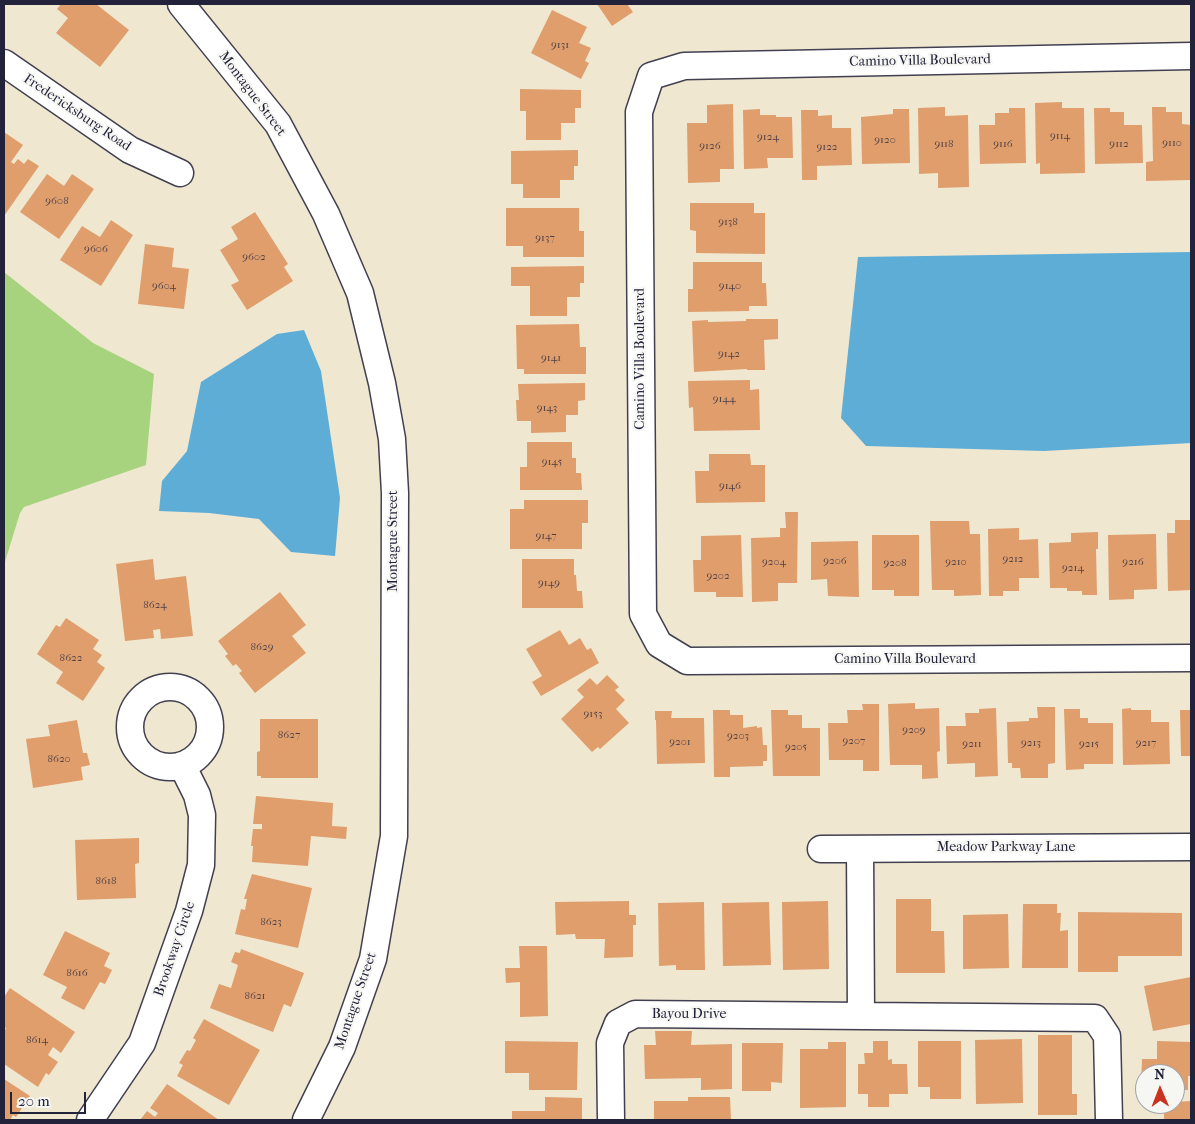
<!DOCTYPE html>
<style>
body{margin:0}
#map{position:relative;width:1195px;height:1124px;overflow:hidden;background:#f0e7d0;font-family:"IM FELL French Canon",serif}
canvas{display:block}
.frame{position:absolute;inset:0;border:5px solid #22223b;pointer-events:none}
.north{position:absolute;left:1135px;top:1064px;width:50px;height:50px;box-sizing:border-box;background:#f6f6f2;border:1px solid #a1a1a9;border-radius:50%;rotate:359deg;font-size:14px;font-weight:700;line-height:20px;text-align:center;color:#22223b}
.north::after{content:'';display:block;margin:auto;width:18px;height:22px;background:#c8321e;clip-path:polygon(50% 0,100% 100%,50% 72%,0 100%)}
.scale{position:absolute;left:10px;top:1092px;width:76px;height:22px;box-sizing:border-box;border:2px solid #22223b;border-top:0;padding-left:6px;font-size:15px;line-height:18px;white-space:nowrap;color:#22223b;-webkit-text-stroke:4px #f6f6f2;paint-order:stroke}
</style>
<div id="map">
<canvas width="1195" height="1124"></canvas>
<div class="frame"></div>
<div class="north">N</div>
<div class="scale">20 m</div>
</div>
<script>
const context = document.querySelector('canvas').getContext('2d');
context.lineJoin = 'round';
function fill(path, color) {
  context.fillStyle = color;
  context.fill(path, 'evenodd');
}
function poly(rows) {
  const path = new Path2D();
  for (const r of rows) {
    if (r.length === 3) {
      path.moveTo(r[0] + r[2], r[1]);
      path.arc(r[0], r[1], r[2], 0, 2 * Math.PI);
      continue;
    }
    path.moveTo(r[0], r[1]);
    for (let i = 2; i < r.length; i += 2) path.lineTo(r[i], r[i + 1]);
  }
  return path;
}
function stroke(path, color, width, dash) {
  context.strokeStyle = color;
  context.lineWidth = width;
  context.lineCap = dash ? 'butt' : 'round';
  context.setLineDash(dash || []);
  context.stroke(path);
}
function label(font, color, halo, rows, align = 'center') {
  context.font = font + ' "IM FELL French Canon",serif';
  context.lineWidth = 4;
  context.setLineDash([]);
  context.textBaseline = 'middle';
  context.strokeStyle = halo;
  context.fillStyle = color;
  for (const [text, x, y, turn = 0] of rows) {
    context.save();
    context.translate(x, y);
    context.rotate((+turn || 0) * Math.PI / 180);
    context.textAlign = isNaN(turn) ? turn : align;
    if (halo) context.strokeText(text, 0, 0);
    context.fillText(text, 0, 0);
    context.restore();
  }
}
fill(poly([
 [4,272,93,343,154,374,146,465,24,507,20,513,4,565]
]), '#a7d37f');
fill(poly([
 [1191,252,1191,443,1044,451,866,446,841,418,858,257],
 [304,330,321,371,340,498,335,556,291,552,259,519,209,513,159,511,162,481,187,451,201,382,277,334]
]), '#5dadd7');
fill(poly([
 [61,4,96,4,129,30,100,67,56,33,68,18,57,9],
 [597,4,627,4,633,12,612,26],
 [552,10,587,27,579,43,591,48,585,61,589,63,581,79,531,53],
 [520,89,581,90,581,108,575,108,575,123,561,123,561,140,526,140,526,111,520,111],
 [1062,102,1062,108,1084,108,1085,173,1040,174,1040,163,1036,164,1035,103],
 [733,104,734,169,720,169,720,182,688,183,687,123,707,123,707,105],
 [945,107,945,116,968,115,969,187,938,188,938,173,919,174,918,108],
 [1152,107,1166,107,1166,112,1182,112,1182,124,1191,125,1190,180,1146,181,1146,162,1153,161],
 [1009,108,1025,108,1026,163,980,164,979,125,995,125,995,113,1009,113],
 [1094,108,1110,108,1110,112,1124,112,1124,125,1142,125,1143,163,1095,164],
 [760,109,760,115,776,115,776,117,792,117,793,158,767,158,768,168,744,169,743,110],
 [893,109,909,109,910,163,862,164,861,117,893,114],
 [801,110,818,110,818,116,832,115,832,128,851,128,852,165,817,166,817,180,802,180],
 [4,132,23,145,11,162,14,164,18,159,24,164,28,159,39,166,4,216],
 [578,150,578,166,574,166,574,180,560,180,560,198,523,198,523,184,511,184,511,151],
 [47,174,64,186,72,174,94,189,59,239,20,212],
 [690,203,754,203,754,213,765,213,765,254,696,253,696,231,690,230],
 [506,208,579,208,579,231,584,231,584,257,523,257,523,246,506,246],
 [255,212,288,264,284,267,293,281,247,310,231,285,239,281,220,250,238,239,231,227],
 [111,220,133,235,101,286,60,260,82,226,100,237],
 [145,244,174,248,172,267,189,269,184,309,138,304],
 [693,262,762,262,762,283,766,283,767,306,749,306,749,311,688,312,688,289,693,289],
 [584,266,584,283,580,283,580,297,567,297,567,316,530,316,530,286,511,286,511,267],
 [746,319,778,319,778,339,764,340,765,370,747,370,747,369,694,372,692,321,708,320,708,322,746,321],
 [579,324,580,347,586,347,586,374,524,374,524,369,517,369,516,325],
 [750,380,750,390,759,389,760,430,694,431,693,407,689,408,688,381],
 [585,383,585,400,578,401,578,415,566,415,566,432,531,433,531,421,517,421,516,400,519,400,518,384],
 [527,442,572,442,572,458,576,458,576,473,581,473,582,490,520,490,520,467,527,467],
 [709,454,750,454,751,465,765,465,765,502,696,503,695,471,709,471],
 [524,500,588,500,588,523,582,523,582,549,510,549,510,509,524,509],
 [785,512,798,512,797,583,778,583,778,601,752,602,751,538,780,537,780,528,786,528],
 [1175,520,1191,520,1191,590,1168,591,1167,533,1175,533],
 [930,521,969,521,970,534,980,534,981,595,954,596,954,590,932,590],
 [1019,528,1019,540,1038,539,1039,578,1019,578,1019,591,1003,591,1003,596,989,596,988,529],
 [1098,532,1098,549,1096,549,1097,595,1082,595,1082,591,1067,591,1067,588,1050,588,1049,543,1071,542,1071,533],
 [1156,534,1157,589,1134,590,1134,599,1109,600,1108,535],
 [741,535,743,597,716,597,716,592,694,592,693,560,701,560,701,536],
 [872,535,919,535,919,596,894,596,894,590,872,590],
 [858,541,859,597,828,596,827,579,811,580,811,542],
 [153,559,155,580,186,576,193,636,161,639,160,629,153,630,154,638,125,641,116,564],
 [522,559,574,559,574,575,576,575,577,591,582,591,583,608,522,608],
 [280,592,306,625,292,636,306,653,255,693,239,673,242,671,236,664,233,666,225,656,228,654,218,641],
 [66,618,99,640,93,649,102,655,97,662,105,668,83,701,56,683,63,672,37,654,56,625,60,627],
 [560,630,569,645,580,638,587,650,591,648,599,663,541,696,532,682,542,676,526,649],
 [607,675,619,687,615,690,625,700,616,709,629,723,600,749,598,747,592,752,561,719,584,697,577,690,590,678,597,685],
 [915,703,915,709,939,708,940,751,937,752,938,778,922,779,922,765,890,765,888,704],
 [862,704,879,704,879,771,863,771,863,760,829,760,828,723,848,723,847,710,863,710],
 [1037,707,1055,707,1055,763,1048,764,1048,778,1021,778,1020,768,1012,768,1012,763,1008,763,1007,722,1029,721,1029,718,1038,718],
 [996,708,998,776,975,777,975,763,947,764,946,726,966,726,965,713,979,713,979,709],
 [1131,708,1131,710,1151,710,1151,722,1169,722,1170,764,1123,765,1122,709],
 [1064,709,1080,709,1080,718,1088,718,1088,723,1113,723,1113,764,1084,764,1084,769,1066,770],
 [713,710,730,710,730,715,743,715,743,728,757,726,757,728,762,727,763,745,767,745,767,761,763,761,763,766,730,767,730,777,714,777],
 [771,710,788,710,788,715,802,715,802,728,820,728,820,776,773,776],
 [1180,710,1191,710,1191,756,1181,756],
 [655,711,672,711,671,718,704,718,705,763,657,764,656,720,655,720],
 [260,719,318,719,318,778,261,778,261,776,257,776,257,752,260,751],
 [77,720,83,753,87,753,90,765,81,767,83,780,33,788,26,739,50,736,48,725],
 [256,796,333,803,332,826,347,827,346,839,311,836,308,866,252,862,253,846,251,846,253,829,262,829,262,824,253,824],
 [139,838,139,863,135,864,136,898,77,900,75,840],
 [252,874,312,888,298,948,235,934,241,909,245,910,247,899,244,899],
 [896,899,931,899,931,931,944,931,945,973,896,973],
 [629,901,629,915,636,915,636,925,633,925,633,957,604,958,605,939,576,939,575,934,556,935,555,902],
 [828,901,829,969,783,970,782,902],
 [704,902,705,970,676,970,676,965,659,966,658,903],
 [769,902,771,965,723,966,722,903],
 [1023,904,1057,904,1057,913,1061,913,1060,931,1068,930,1068,968,1022,968],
 [1078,912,1182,913,1182,956,1118,956,1118,972,1078,972],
 [1008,914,1009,968,963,969,963,915],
 [65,931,110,953,104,966,112,970,105,984,100,982,84,1010,61,998,67,987,43,975],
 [519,946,547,946,548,1016,520,1017,520,982,506,983,505,968,520,968],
 [241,949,304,973,291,1007,284,1004,273,1032,210,1008,219,984,231,988,238,965,231,962,235,952,240,953],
 [1191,977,1191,1024,1153,1031,1144,986],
 [10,988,75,1032,61,1053,53,1047,48,1055,58,1062,49,1075,46,1073,38,1087,4,1064,4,1032,6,1028,4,1027,4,997],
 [204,1019,260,1050,229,1105,177,1076,183,1065,179,1063,187,1050,190,1051,196,1040,193,1038],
 [655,1031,692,1031,691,1045,732,1044,732,1089,701,1090,701,1078,645,1079,644,1045,656,1045],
 [1038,1035,1072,1035,1072,1094,1077,1094,1077,1115,1038,1115],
 [1022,1039,1023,1103,976,1104,975,1040],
 [505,1041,578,1042,577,1090,529,1090,529,1073,505,1073],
 [873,1041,888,1041,888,1060,892,1059,892,1064,907,1064,908,1094,889,1094,889,1107,868,1107,868,1094,858,1094,858,1064,865,1064,864,1053,873,1053],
 [918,1041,961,1041,961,1099,930,1099,930,1087,918,1087],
 [1157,1041,1191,1042,1191,1076,1188,1076,1188,1090,1175,1090,1175,1074,1145,1074,1145,1086,1141,1086,1142,1059,1157,1059],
 [828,1042,846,1042,846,1107,800,1108,800,1049,828,1049],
 [742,1043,783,1043,782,1083,771,1082,771,1091,742,1091],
 [4,1079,30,1096,16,1117,13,1115,10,1120,4,1120],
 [167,1084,219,1120,140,1120,147,1111,155,1117,158,1113,150,1108],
 [545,1097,582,1098,582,1120,512,1120,512,1111,545,1111],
 [688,1097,730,1097,731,1120,654,1120,654,1101,688,1101],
 [1191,1101,1191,1120,1164,1120,1164,1104,1175,1104,1175,1102]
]), '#df9e6c');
const minor = poly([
 [181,4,278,124,326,214,360,293,382,383,392,439,395,493,394,836,373,959,342,1047,306,1120],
 [1191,56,684,66,651,76,639,112,643,614,659,644,687,661,1191,658],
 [4,63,130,150,180,173],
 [170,727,40],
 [821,849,1191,847],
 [860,849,861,1015],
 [90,1120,142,1043,189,911,201,865,202,815,197,795,182,765],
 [611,1120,610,1043,618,1023,635,1014,1095,1018,1107,1036,1109,1120]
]);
stroke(minor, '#414051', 29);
stroke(minor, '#fff', 26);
label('11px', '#514147', null, [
 ["9131",560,45],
 ["9114",1060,136],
 ["9124",768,137],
 ["9120",885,140],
 ["9110",1172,143],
 ["9118",944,144],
 ["9116",1003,144],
 ["9112",1119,144],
 ["9126",710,146],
 ["9122",827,147],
 ["9608",57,201],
 ["9138",728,222],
 ["9137",545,238],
 ["9606",96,249],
 ["9602",254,257],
 ["9604",164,286],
 ["9140",730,286],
 ["9142",729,354],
 ["9141",551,358],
 ["9144",724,399],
 ["9143",547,408],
 ["9145",552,462],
 ["9146",730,486],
 ["9147",546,536],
 ["9212",1013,559],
 ["9206",835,561],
 ["9204",774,562],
 ["9210",956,562],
 ["9216",1133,562],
 ["9208",895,563],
 ["9214",1073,568],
 ["9202",718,576],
 ["9149",549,583],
 ["8624",155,605],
 ["8629",262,647],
 ["8622",71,658],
 ["9153",593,714],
 ["9209",914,730],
 ["8627",289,735],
 ["9203",738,736],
 ["9207",854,741],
 ["9201",680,742],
 ["9213",1031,743],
 ["9217",1146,743],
 ["9211",972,744],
 ["9215",1089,744],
 ["9205",796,747],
 ["8620",59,759],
 ["8618",106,881],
 ["8623",271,922],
 ["8616",77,973],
 ["8621",255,996],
 ["8614",37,1040]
]);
label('14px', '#22223b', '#f6f6f2', [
 ["Camino Villa Boulevard",920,61,-1],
 ["Montague Street",252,94,53],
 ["Fredericksburg Road",77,113,34],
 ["Camino Villa Boulevard",641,359,-90],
 ["Montague Street",394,541,-90],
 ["Camino Villa Boulevard",905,660],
 ["Meadow Parkway Lane",1006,848],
 ["Brookway Circle",175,949,-71],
 ["Montague Street",356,1001,-71],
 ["Bayou Drive",689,1015]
]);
</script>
